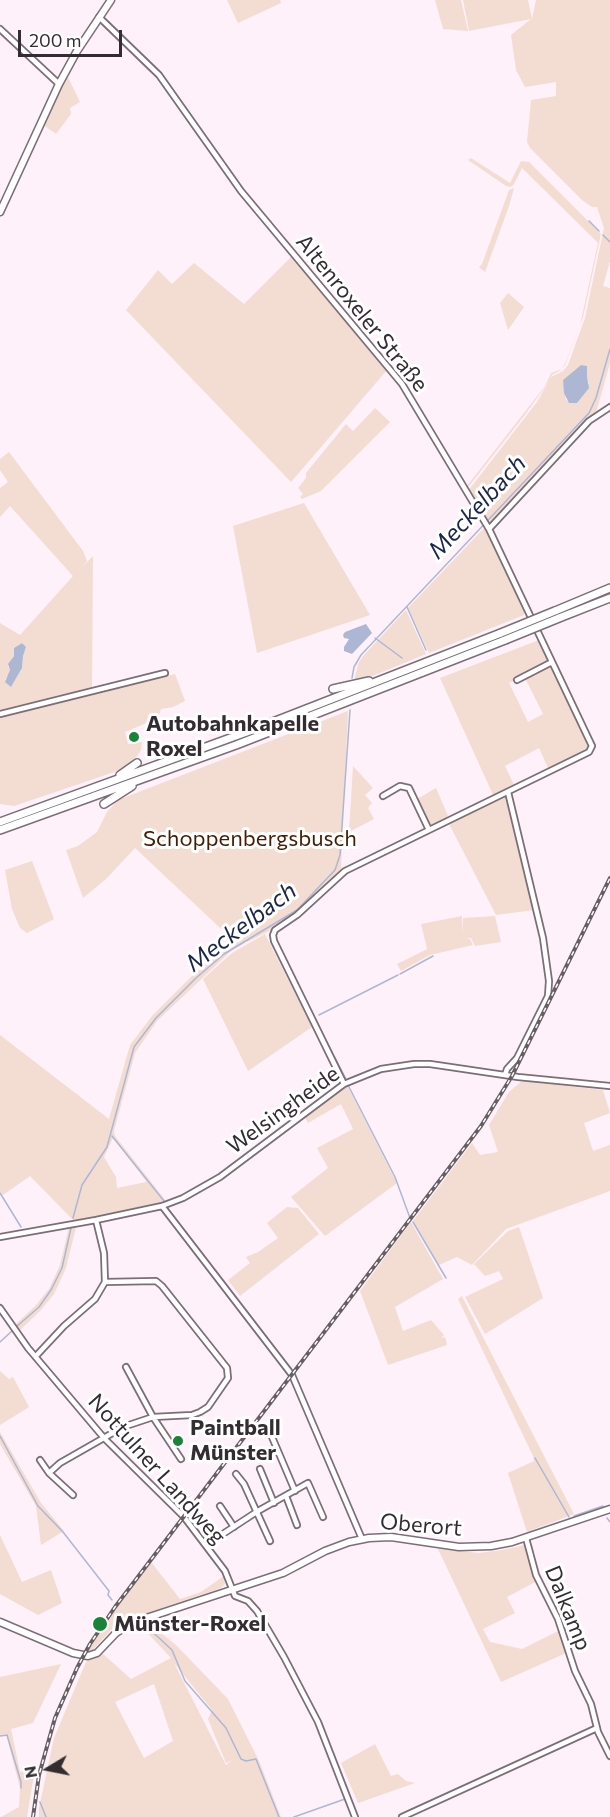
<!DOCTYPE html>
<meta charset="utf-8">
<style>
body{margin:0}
#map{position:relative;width:610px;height:1817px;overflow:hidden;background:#fef1f9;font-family:Commissioner,sans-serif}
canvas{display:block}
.north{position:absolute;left:18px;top:1739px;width:60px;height:60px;-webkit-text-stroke:4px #fff;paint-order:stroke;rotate:260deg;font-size:16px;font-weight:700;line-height:24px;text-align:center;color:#332d31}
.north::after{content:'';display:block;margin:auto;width:21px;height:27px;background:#332d31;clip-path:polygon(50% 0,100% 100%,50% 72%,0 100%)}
.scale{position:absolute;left:18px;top:30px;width:104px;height:27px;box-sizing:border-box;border:3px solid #332d31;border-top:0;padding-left:8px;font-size:18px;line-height:21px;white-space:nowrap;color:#332d31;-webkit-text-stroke:4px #fff;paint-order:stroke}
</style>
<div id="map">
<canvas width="610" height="1817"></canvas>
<div class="north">N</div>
<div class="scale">200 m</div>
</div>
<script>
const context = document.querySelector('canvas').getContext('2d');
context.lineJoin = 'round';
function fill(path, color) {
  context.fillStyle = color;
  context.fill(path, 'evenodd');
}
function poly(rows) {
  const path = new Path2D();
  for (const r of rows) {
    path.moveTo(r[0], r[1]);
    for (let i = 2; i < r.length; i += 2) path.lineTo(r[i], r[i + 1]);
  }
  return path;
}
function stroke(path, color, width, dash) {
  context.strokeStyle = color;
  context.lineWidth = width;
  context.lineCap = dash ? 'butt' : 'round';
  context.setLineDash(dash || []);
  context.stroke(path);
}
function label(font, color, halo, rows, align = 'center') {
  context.font = font + ' Commissioner,sans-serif';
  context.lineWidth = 6;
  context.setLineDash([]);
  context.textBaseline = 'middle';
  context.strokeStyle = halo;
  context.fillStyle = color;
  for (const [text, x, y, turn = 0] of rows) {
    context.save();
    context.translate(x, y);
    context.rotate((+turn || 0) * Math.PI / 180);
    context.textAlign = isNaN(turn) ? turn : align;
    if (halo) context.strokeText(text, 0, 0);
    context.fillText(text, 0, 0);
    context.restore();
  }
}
fill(poly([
 [227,0,280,0,281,3,238,23],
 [435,0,461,0,468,31,443,29],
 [463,0,528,0,532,19,536,0,610,0,610,261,603,286,610,288,610,363,596,413,489,525,468,491,537,402,551,377,563,371,568,365,585,318,604,228,597,207,592,207,582,200,530,148,527,142,531,100,556,96,556,82,525,87,516,70,511,35,531,19,469,31],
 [581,365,587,366,587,376,589,383,577,403,566,400,563,380],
 [67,75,80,102,70,108,71,114,56,134,42,124],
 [471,158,510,183,521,161,529,162,601,234,583,317,565,365,561,370,552,375,545,387,524,416,469,486,467,487,465,487,390,366,414,398,467,486,545,386,551,373,562,369,566,361,580,325,598,243,522,168,514,184,511,187,506,186,468,160],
 [514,188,509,206,485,272,479,267,482,264,509,190],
 [291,257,387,370,291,482,126,310,158,270,172,284,194,263,244,304],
 [508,293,524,307,508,330,500,303],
 [375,408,390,422,321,491,302,499,300,497,303,494,298,488,306,478,306,473,346,424,353,431],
 [9,452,83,551,87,561,83,566,93,556,92,694,175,674,185,701,173,707,161,709,158,718,125,732,128,744,142,742,141,750,137,756,123,769,14,806,0,804,0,623,20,635,73,576,10,506,0,517,0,488,8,482,0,470,0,459],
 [22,643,26,647,23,656,22,668,11,687,5,680,9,674,10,670,8,666,14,655,14,648],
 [304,503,370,615,257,653,233,526],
 [485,527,524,609,524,615,429,653,408,608],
 [406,610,426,654,370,677,354,681,358,664,363,656],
 [539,640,550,662,509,683,528,722,543,714,525,678,551,665,589,746,587,752,549,770,539,748,505,766,515,787,494,797,440,678],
 [348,711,341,869,295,914,275,928,247,942,244,941,245,943,231,951,157,1021,135,1053,114,1131,115,1136,166,1201,75,1222,30,1176,3,1195,0,1192,0,1035,109,1119,130,1045,152,1016,193,975,234,941,135,848,106,879,83,898,66,850,78,846,97,832,107,812,118,800],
 [113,1138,146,1181,146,1182,117,1188,116,1177,104,1157],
 [353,766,373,788,365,795,372,803,368,808,374,819,349,832],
 [436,788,449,818,429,827,417,799],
 [507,794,534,910,496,915,448,822],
 [32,861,54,919,27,933,20,928,12,909,5,870],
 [462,916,462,935,463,918,495,916,501,942,475,946,471,938,466,938,470,939,473,945,430,955,401,971,397,964,427,949,421,924],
 [265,934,312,1027,248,1071,203,979,232,953],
 [522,1081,603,1090,610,1113,584,1123,593,1151,610,1145,610,1191,506,1229,472,1265,457,1257,439,1265,413,1221,472,1143,480,1155,498,1152,489,1125,509,1092],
 [347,1085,397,1183,325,1236,291,1197,328,1168,317,1148,353,1129,341,1104,308,1123,305,1118],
 [287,1207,298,1208,319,1234,240,1296,228,1280,250,1263,246,1257,258,1252,278,1238,267,1223],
 [411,1222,443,1279,395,1307,403,1331,431,1320,444,1335,441,1338,445,1337,447,1345,388,1365,360,1291],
 [69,1227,76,1227,66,1268,54,1294,40,1311,19,1331,15,1325,36,1305,49,1289,60,1265],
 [519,1227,543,1298,485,1334,465,1297,503,1279,499,1271,485,1276,474,1264,508,1231],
 [462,1296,469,1310,574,1514,527,1532,508,1473,534,1461,533,1456,458,1299],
 [0,1371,9,1379,13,1377,29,1407,0,1425],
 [0,1432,41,1503,64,1531,41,1545,36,1506,0,1444],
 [0,1535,22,1582,51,1570,62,1603,38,1615,0,1594],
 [525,1545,537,1581,507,1597,515,1613,483,1629,490,1642,522,1649,560,1630,566,1653,501,1682,438,1549,479,1553,502,1550],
 [151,1562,180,1599,201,1592,224,1576,225,1584,221,1588,124,1621,111,1630,90,1653,86,1654,107,1620],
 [147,1622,176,1645,228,1699,259,1761,281,1817,39,1817,39,1808,54,1738,86,1662,103,1654,131,1679,171,1658,141,1626,119,1635],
 [174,1663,212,1710,208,1719,226,1763,232,1760,226,1765],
 [154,1684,173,1741,144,1758,115,1702],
 [61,1664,33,1723,11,1729,20,1772,35,1768,27,1817,1,1817,19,1807,20,1788,6,1734,0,1735,0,1677],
 [375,1744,391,1776,398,1774,406,1781,415,1783,358,1803,341,1763]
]), '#f3dcd2');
fill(poly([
 [581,365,587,366,587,376,589,388,577,403,569,403,564,393,563,380],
 [366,624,372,633,352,654,344,651,344,647,349,639,344,638,343,635,345,632],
 [22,643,26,647,23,656,22,668,11,687,5,682,10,670,8,664,14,656,14,648]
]), '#adb7d4');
stroke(poly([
 [589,221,599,231],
 [603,235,610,242],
 [407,607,426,650],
 [375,638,402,658],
 [352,678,354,667,361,655,589,413,596,398,610,349],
 [400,974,433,956],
 [319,1015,398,975],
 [314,1017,346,1079],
 [348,1085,395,1177,410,1218],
 [112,1136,164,1201],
 [0,1193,21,1227],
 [73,1218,82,1185,107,1147,134,1047,156,1018,196,978,224,954,297,910,335,870,340,855,350,710],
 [413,1222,446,1278],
 [16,1327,39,1307,51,1290,62,1268,71,1228],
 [0,1342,12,1331],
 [0,1436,38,1506,63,1532,109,1591,108,1595,112,1600],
 [535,1458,569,1517],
 [574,1516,603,1506],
 [607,1518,610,1522],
 [144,1624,172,1650,185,1681,226,1728,241,1759,246,1761,256,1759,279,1817],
 [0,1736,7,1735,21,1782,21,1788],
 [40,1802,46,1817],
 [294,1817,345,1799]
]), '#adb7d4', 1.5);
const minor = poly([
 [99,17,159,75,241,191,402,384,489,529,592,746,589,752,345,871,297,915,275,930,273,935,274,941,344,1084],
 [0,29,59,84],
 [489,529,589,421,610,407],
 [517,680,552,662],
 [0,714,165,673],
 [383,796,400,786,409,788,429,830],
 [505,1075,507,1069,517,1058,548,996,549,981,543,938,508,792],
 [162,1206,292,1375,362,1539],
 [0,1237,96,1220,162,1206,183,1198,220,1177,344,1084,381,1069,414,1064,430,1064,518,1077,610,1086],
 [0,1308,28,1348,104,1438,184,1517,225,1571,235,1596,248,1601,257,1611,284,1657,318,1722,355,1817],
 [36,1356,64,1326,95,1299,105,1282,104,1253,96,1220],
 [126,1367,153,1417,181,1459],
 [272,1437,295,1491],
 [40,1460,49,1473,73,1495],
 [260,1469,274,1503],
 [49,1473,60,1463,123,1427,153,1417,192,1415,200,1412,208,1407,228,1378,227,1368,162,1286,156,1281,105,1282],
 [236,1474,244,1484,270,1541],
 [286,1496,297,1525],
 [220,1506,234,1527],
 [526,1538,536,1575,558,1619,575,1671,591,1704,598,1732,610,1756],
 [206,1545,258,1511,308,1483,323,1517],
 [402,1817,597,1728]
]);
const major = poly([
 [0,212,59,84,77,51,111,0],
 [0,1622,73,1653,88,1656,97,1653,116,1633,131,1623,283,1573,325,1551,349,1542,369,1538,391,1537,459,1547,491,1546,512,1542,610,1509]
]);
const highway = poly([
 [555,611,610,588],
 [559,618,610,598],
 [333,689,369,681],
 [120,775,137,763],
 [104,804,132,786],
 [0,822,255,729,501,633],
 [0,830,236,745,505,640]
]);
stroke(minor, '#7c6e77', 8);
stroke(major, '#7c6e77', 9);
stroke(highway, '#7c6e77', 10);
stroke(minor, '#fff', 4.5);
stroke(major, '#fff', 6);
stroke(highway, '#fff', 7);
const rail = poly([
 [33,1817,39,1775,55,1718,77,1668,90,1644,115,1607,481,1126,512,1076,610,878]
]);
stroke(rail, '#665e63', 4);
stroke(rail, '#fff', 1.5, [4.5]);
const highwayBridge = poly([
 [501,633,555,611],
 [505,640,559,618]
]);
stroke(highwayBridge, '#7c6e77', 10, []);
stroke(highwayBridge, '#fff', 7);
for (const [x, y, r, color] of [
 [134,737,6,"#188339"],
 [178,1441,6,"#188339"],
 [100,1624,8,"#188339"]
]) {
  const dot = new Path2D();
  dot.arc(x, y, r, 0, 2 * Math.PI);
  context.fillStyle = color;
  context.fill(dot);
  stroke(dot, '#fff', 2);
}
label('22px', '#332d31', '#fff', [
 ["Altenroxeler Straße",362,313,51],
 ["Welsingheide",283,1110,-36],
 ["Nottulner Landweg",157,1469,48],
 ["Oberort",421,1525,5],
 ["Dalkamp",568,1608,68]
]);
label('bold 22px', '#332d31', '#fff', [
 ["Autobahnkapelle",146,724],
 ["Roxel",146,749],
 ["Paintball",190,1428],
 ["Münster",190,1453],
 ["Münster-Roxel",114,1624]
], 'left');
label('22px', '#461c04', '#fff', [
 ["Schoppenbergsbusch",250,839]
]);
label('italic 24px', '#1c264d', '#fff', [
 ["Meckelbach",477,507,-47],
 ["Meckelbach",241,927,-37]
]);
</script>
